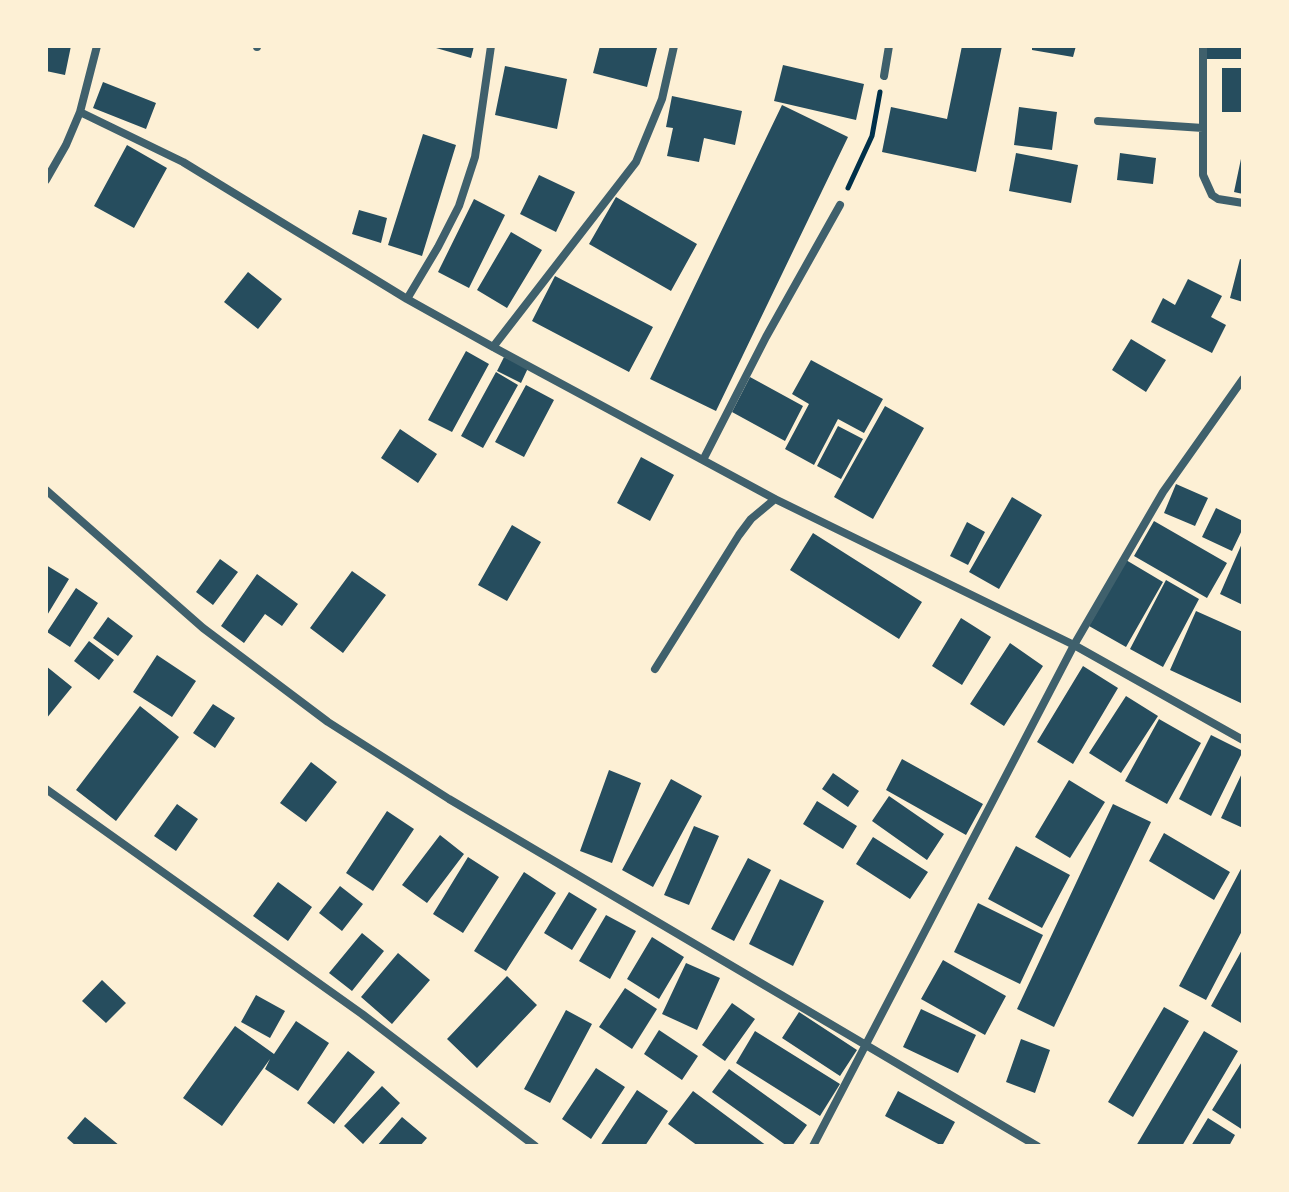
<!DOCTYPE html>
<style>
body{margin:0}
#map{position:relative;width:1289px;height:1192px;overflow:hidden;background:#fdf0d5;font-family:Cabin,sans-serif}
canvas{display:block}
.frame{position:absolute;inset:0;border:48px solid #fdf0d5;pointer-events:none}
</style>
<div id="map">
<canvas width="1289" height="1192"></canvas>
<div class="frame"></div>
</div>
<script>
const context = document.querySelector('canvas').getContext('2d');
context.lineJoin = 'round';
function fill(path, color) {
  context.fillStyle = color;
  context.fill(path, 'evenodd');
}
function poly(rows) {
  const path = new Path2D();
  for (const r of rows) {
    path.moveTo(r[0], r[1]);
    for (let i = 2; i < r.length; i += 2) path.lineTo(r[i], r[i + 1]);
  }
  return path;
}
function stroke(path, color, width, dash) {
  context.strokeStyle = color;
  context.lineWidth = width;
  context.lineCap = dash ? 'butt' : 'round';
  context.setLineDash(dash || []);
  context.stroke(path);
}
fill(poly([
 [46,46,71,46,65,75,46,71],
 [429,46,474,46,471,58],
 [600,46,657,48,647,87,593,73],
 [962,46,1002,46,976,172,882,152,891,107,947,119],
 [1032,46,1076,46,1073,57,1032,50],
 [1205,46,1243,46,1243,59,1205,59],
 [783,65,864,84,856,120,774,101],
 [505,66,567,79,557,129,495,115],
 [1222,68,1243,68,1243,112,1222,112],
 [103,82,156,103,146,129,93,108],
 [672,96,742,111,735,145,704,138,699,162,667,156,673,128,666,127],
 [782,105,848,137,716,411,650,379],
 [1019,107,1057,112,1052,150,1014,145],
 [423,134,456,145,422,256,388,245],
 [127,145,167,168,134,228,94,206],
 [1016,153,1078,165,1071,203,1009,191],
 [1120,153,1156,158,1153,184,1117,180],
 [1242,154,1243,154,1243,194,1234,192],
 [539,175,575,192,556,232,520,214],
 [616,197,697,244,671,291,589,244],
 [474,199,505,215,469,288,438,272],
 [359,210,387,218,381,243,352,234],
 [511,232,542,250,507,308,477,290],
 [1240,259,1243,260,1243,302,1230,298],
 [248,272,282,299,258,329,224,302],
 [555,276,653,327,629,372,532,321],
 [1188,279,1222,296,1211,317,1226,325,1212,353,1151,322,1163,298,1175,305],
 [1131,339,1166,360,1146,392,1112,370],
 [466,351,489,364,452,432,428,420],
 [504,357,528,368,521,383,497,371],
 [811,360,883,399,864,433,838,419,814,465,785,449,809,404,792,394],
 [496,372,518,385,483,448,461,436],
 [750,377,803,406,785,441,732,412],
 [526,385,554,400,524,457,495,442],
 [885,406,924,428,873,519,834,497],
 [838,426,863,439,841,479,817,466],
 [400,429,437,454,418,483,381,458],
 [641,457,674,475,650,521,617,503],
 [1176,484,1208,498,1195,526,1164,513],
 [1012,497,1042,515,999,589,969,572],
 [1216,508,1243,521,1243,528,1232,551,1202,537],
 [1154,521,1227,563,1207,598,1134,556],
 [967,522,985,532,968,565,950,556],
 [512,525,541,542,507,601,478,585],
 [813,533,922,602,899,639,790,570],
 [1243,541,1243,605,1220,594],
 [220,559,238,572,213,605,196,592],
 [1126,560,1163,582,1126,647,1089,626],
 [46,565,69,579,46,617],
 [352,571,386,595,343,653,310,628],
 [257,574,298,604,282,626,265,614,244,643,221,626],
 [1166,580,1199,599,1163,667,1130,649],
 [76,588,98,603,70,647,47,632],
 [1196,611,1243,632,1243,704,1170,670],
 [108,617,133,636,118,656,93,638],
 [961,618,991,637,962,685,932,666],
 [89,641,114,660,99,680,74,661],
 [1010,643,1043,666,1004,726,970,704],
 [157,655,196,681,172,717,133,692],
 [46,666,72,687,46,719],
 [1083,666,1118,688,1073,764,1037,742],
 [1126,696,1158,716,1121,773,1089,753],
 [213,704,235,718,215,748,193,733],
 [140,706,179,737,116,821,76,790],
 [1159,719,1201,743,1167,804,1125,781],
 [1211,735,1243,751,1211,816,1179,799],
 [902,759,983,804,966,835,886,790],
 [311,762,337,782,306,822,280,803],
 [609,770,641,783,612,863,580,851],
 [1243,771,1243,828,1221,818],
 [833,773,859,791,848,807,822,789],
 [671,779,702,796,653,887,622,870],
 [1069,780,1105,802,1070,858,1035,837],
 [889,796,944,834,927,860,872,821],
 [817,801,857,826,843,849,803,824],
 [177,804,198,819,176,851,154,836],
 [1113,804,1151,822,1054,1027,1017,1009],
 [387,811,414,829,373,891,346,873],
 [694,826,719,836,689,905,664,895],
 [1164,833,1230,872,1214,900,1149,861],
 [440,835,464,854,427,903,402,885],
 [873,837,928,872,910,899,856,864],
 [1016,846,1070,875,1042,928,988,899],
 [468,857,499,877,463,933,433,914],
 [748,858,771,870,734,941,711,929],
 [1243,865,1243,929,1206,1000,1179,986],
 [524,872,556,893,506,971,474,951],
 [780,879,824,901,793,966,749,944],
 [278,882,312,907,288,941,253,916],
 [340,886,363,904,342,931,319,913],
 [569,892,597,909,572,950,544,933],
 [978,903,1043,935,1020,984,954,952],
 [606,915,636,931,610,979,579,961],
 [362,933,384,951,352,991,329,973],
 [652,937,684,957,659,999,627,979],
 [1243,948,1243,1024,1211,1006],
 [398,953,430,980,392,1024,361,997],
 [943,960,1006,996,985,1035,921,999],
 [686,963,720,978,697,1030,662,1014],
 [507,976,537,1005,477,1068,447,1039],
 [102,980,126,1003,106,1023,82,1001],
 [625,988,657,1009,632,1049,599,1027],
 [256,995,285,1011,270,1038,241,1022],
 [732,1003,755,1019,725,1061,702,1045],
 [1164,1007,1189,1021,1133,1117,1108,1102],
 [921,1009,976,1035,958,1073,903,1047],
 [566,1010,592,1024,550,1103,524,1089],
 [799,1012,857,1050,840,1076,782,1038],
 [296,1021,329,1043,298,1091,265,1069,270,1059,222,1126,183,1098,235,1026,274,1054],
 [659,1030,698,1056,682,1080,644,1054],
 [755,1031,840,1084,820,1116,736,1063],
 [1204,1031,1238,1051,1182,1146,1136,1146],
 [1021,1039,1050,1050,1035,1093,1006,1082],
 [348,1051,375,1072,334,1124,307,1103],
 [1243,1060,1243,1130,1212,1110],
 [596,1068,625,1087,591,1139,562,1119],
 [729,1069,807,1125,792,1146,787,1146,712,1092],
 [382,1086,400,1103,363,1144,344,1126],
 [637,1090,668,1111,645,1146,600,1146],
 [693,1091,767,1146,698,1146,668,1124],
 [898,1091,955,1122,942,1146,885,1116],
 [85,1117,120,1146,76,1146,67,1138],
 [402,1117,427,1138,420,1146,377,1146],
 [1208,1118,1235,1135,1229,1146,1191,1146]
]), '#264d5e');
stroke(poly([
 [848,188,872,136,880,92]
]), '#003049', 5);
stroke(poly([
 [1203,46,1203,175,1212,195,1218,199,1243,203],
 [257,47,257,46],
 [884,76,889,46],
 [80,112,183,162,407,299,493,347,775,499,1074,645,1243,740],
 [1098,121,1203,128],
 [46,180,66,145,80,112,97,46],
 [407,299,438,247,459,206,475,157,491,46],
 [493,347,636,162,662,99,674,46],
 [703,460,766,337,840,205],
 [46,490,203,628,328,722,449,799,1037,1146],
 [655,669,739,535,751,519,775,499],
 [46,789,362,1014,535,1146],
 [813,1146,1074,645,1163,492,1243,379]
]), '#3f606c', 8);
</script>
